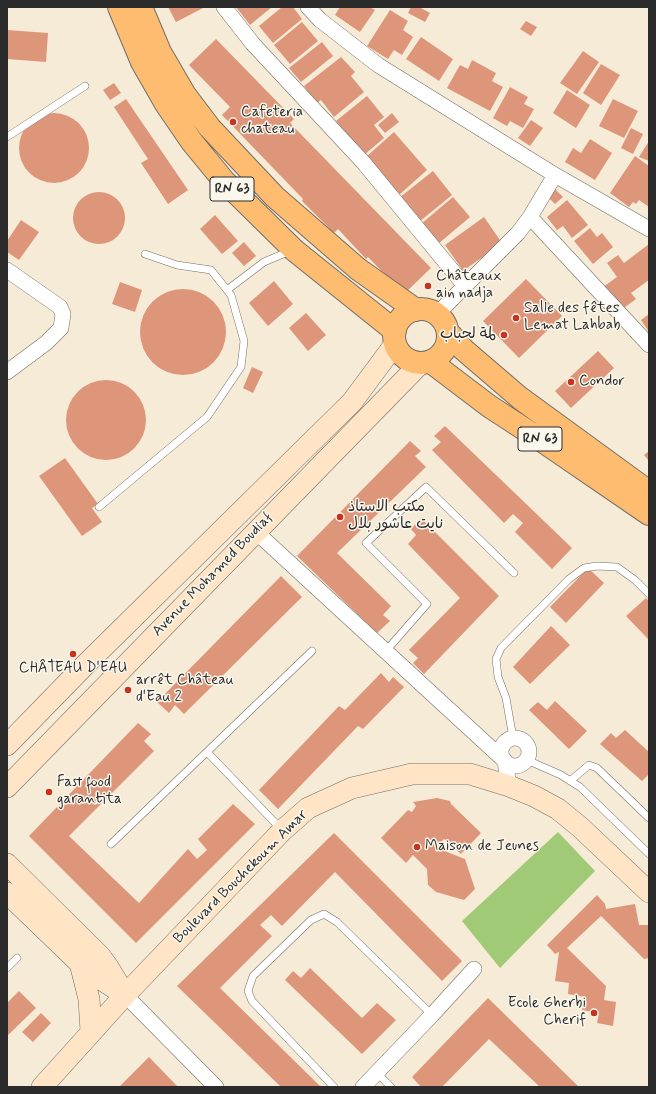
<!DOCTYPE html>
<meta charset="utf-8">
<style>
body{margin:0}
#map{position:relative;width:656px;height:1094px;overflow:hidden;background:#f6ebd6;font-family:Mynerve,sans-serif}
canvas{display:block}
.frame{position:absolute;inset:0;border:8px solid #2b2b2b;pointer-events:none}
</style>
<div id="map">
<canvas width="656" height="1094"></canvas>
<div class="frame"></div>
</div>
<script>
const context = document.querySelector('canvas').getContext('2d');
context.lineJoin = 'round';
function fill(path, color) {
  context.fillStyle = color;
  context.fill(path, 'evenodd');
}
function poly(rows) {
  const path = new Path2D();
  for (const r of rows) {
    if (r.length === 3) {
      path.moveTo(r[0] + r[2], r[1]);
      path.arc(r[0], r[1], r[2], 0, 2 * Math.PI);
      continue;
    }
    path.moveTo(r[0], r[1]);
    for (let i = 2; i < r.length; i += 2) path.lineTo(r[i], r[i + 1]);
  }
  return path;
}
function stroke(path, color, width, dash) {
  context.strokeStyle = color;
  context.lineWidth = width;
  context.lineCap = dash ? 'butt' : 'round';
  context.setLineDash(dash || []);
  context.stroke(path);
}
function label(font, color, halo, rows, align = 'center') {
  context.font = font + ' Mynerve,"Playpen Sans Arabic",sans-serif';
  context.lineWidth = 3;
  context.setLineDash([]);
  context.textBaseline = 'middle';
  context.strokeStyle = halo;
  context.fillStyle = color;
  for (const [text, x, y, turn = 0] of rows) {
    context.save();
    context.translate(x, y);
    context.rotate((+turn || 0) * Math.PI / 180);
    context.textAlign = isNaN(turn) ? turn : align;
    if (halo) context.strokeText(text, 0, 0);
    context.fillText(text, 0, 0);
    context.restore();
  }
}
fill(poly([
 [558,832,595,871,500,968,462,921]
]), '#a0ca76');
fill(poly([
 [168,7,205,7,176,22],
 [236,7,272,7,250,25],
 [282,7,293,7,302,19,273,43,259,26],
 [340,7,370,7,375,10,360,32,335,15],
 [411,7,419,7,430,13,425,22,408,13],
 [390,10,408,21,403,30,413,37,402,55,394,50,388,59,367,46],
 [526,21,537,27,531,36,520,29],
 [302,22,318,41,290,64,274,45],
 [7,30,48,33,46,62,7,59],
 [421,37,453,59,439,81,406,59],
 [216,39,294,119,290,123,431,268,404,294,368,257,366,259,338,229,334,233,302,201,303,199,222,115,230,107,189,65],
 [322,42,333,56,301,82,289,68],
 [583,51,599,62,577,94,560,83],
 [341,57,355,72,351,76,364,92,334,117,321,100,317,103,304,86],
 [472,60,496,73,492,81,503,87,490,111,447,88,460,65,468,69],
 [601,64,620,75,601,105,583,93],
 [114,83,121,93,110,100,103,90],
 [510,87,528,97,524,104,534,109,523,128,510,121,507,126,493,118],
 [567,90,590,105,576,128,553,113],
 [367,96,384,117,374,125,384,138,364,155,336,121],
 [126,99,188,190,168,204,141,163,148,159,114,107],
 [613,99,638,111,624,138,599,126],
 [392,113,399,122,385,133,378,125],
 [54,148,35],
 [531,120,543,128,530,146,518,138],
 [631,128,643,134,633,154,621,148],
 [394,132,427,170,399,195,366,157],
 [590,139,612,153,595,180,565,162,573,148,581,153],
 [649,141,649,161,639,157],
 [635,156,649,166,649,207,639,200,636,204,633,202,629,207,610,193],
 [433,171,452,195,419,222,399,198],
 [553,187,563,197,555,204,546,195],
 [99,218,26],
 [453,197,470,217,438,244,421,224],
 [567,200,588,225,572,238,563,226,557,230,547,217],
 [215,215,238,241,222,254,200,229],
 [484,217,502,243,463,271,445,245],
 [21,220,39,232,19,260,7,252,7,241],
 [590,228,597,237,602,233,613,247,593,264,574,241],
 [244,242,256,256,244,266,232,253],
 [649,244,649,280,631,293,636,299,621,310,603,287,617,277,607,263,618,255,624,263],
 [526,279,562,316,519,358,483,321],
 [274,281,293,304,268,326,249,303],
 [120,282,142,290,135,312,112,304],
 [183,332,43],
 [306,313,326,335,308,351,289,328],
 [649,314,649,332,641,320],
 [598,351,614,368,571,408,555,391],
 [252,367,263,372,253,393,243,388],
 [106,420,40],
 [445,426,572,548,552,569,515,532,523,523,513,514,504,523,432,450,441,442,434,436],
 [410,441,421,451,415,456,426,467,337,553,391,606,383,615,390,621,377,633,297,556],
 [649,451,649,461,644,455],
 [65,458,98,504,92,508,102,522,82,536,39,476],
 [421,518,499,596,424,674,413,663,418,658,409,650,460,598,408,544,416,535,411,529],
 [588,568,604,583,566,623,550,607],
 [281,576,302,597,184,714,175,705,169,713,157,702],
 [646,598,649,601,649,640,626,616],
 [551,626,570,645,530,684,513,667],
 [381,673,389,682,393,677,404,687,363,729,358,726,278,809,259,790,339,706,345,710],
 [555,701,587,731,569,749,529,710,538,702,547,710],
 [138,723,151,734,144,741,154,751,69,836,139,903,188,849,197,859,207,850,198,839,233,804,255,824,136,943,29,836],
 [625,730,649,752,649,774,642,781,600,744,611,733,616,738],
 [437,798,450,801,451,804,481,833,461,854,444,839,440,843,447,852,465,859,475,889,464,900,436,892,428,885,427,869,413,855,406,863,381,838,408,810,412,812,416,806,413,802],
 [334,833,462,961,442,981,335,872,282,926,271,915,260,925,272,936,220,988,321,1087,281,1087,177,986],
 [597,895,605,904,606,909,635,904,639,925,649,925,649,958,644,959,601,916,567,948,606,986,604,1000,616,1002,613,1026,597,1023,599,1013,582,1010,585,997,568,994,569,983,555,981,559,952,555,954,547,945],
 [310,968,362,1018,377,1003,396,1020,362,1054,285,980,293,971,301,978],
 [19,991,36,1008,7,1036,7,1003],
 [488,998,579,1087,540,1087,489,1039,442,1087,421,1087,412,1077],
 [41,1013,51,1023,33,1042,22,1032],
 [149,1057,178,1087,119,1087]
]), '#de967b');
const lane = poly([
 [7,137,85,86],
 [227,290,264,262,290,251],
 [99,507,207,417,241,367,244,341,231,295,211,270,177,265,145,254],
 [385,652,427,604,366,543,426,487,514,573],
 [513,738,506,698,498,677,496,659,501,648,569,579,584,568,597,566,617,567,635,580,649,594],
 [207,752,281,829],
 [527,760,561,775,580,787,649,854],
 [570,781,589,765,597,768,649,818],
 [111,844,312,651],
 [7,968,17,958],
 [377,1073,391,1087],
 [334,1087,252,1001,248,991,253,976,311,920,324,914,337,922,432,1015]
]);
const street = poly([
 [224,7,253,44,363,162,465,286],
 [308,7,320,20,378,65,555,175,649,229],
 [555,175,530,217,649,345],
 [7,270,60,307,63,314,61,328,46,343,7,372],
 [437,314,518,233,530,217],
 [256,532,505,761,509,786],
 [515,752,14],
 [125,995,216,1087],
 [363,1087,432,1015,474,969]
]);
const secondary = poly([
 [7,745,85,665,352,402,395,344],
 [7,787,420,364],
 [7,864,100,956,108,967,125,995],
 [7,893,87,970,122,993],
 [80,963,89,999,91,1031],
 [42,1087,125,995,283,830,308,808,352,788,412,774,470,774,509,786,534,796,558,809,580,827,649,892]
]);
const primary = poly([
 [119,7,142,62,166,104,192,142,224,181,294,250,395,331],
 [141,7,160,52,185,95,210,128,275,197,358,269,416,310],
 [421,336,27],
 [448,332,464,350,520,398,649,492],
 [431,362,489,406,541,440,649,514]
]);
stroke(lane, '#726e67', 8);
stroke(street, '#726e67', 16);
stroke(secondary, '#726e67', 22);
stroke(primary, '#726e67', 24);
stroke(lane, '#fff', 7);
stroke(street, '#fff', 15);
stroke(secondary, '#ffe4c6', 21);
stroke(primary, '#febc70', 22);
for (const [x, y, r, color] of [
 [233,122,4,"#c8321e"],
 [428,286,4,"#c8321e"],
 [516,318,4,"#c8321e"],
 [504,335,4,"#c8321e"],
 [571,382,4,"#c8321e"],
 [340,517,4,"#c8321e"],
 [73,654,4,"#c8321e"],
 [128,690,4,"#c8321e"],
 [49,792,4,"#c8321e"],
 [417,847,4,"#c8321e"],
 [594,1013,4,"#c8321e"]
]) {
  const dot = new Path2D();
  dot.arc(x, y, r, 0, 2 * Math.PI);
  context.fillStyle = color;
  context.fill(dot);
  stroke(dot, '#fbf7ec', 1.5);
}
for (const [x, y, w] of [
 [232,189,44],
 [540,439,44]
]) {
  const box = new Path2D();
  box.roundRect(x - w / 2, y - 12, w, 24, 3);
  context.fillStyle = '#fbf7ec';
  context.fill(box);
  stroke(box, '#2b2b2b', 1);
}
label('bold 14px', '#2b2b2b', null, [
 ["RN 63",232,189],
 ["RN 63",540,439]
]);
label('15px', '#2b2b2b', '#fbf7ec', [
 ["Cafeteria",241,113],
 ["chateau",241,130],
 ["Châteaux",436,277],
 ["ain nadja",436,294],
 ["Salle des fêtes",524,309],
 ["Lemat Lahbab",524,326],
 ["لمة لحباب",496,335,"right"],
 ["Condor",579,382],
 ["مكتب الاستاذ",348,508],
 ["نايت عاشور بلال",348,525],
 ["CHÂTEAU D'EAU",73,669,"center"],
 ["arrêt Château",136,681],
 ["d'Eau 2",136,698],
 ["Fast food",57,783],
 ["garantita",57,800],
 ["Maison de Jeunes",425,847],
 ["Ecole Gherbi",586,1004,"right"],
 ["Cherif",586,1021,"right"]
], 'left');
label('15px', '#2b2b2b', '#fbf7ec', [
 ["Avenue Mohamed Boudiaf",213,575,-46],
 ["Boulevard Bouchekoum Amar",241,877,-45]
]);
</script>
